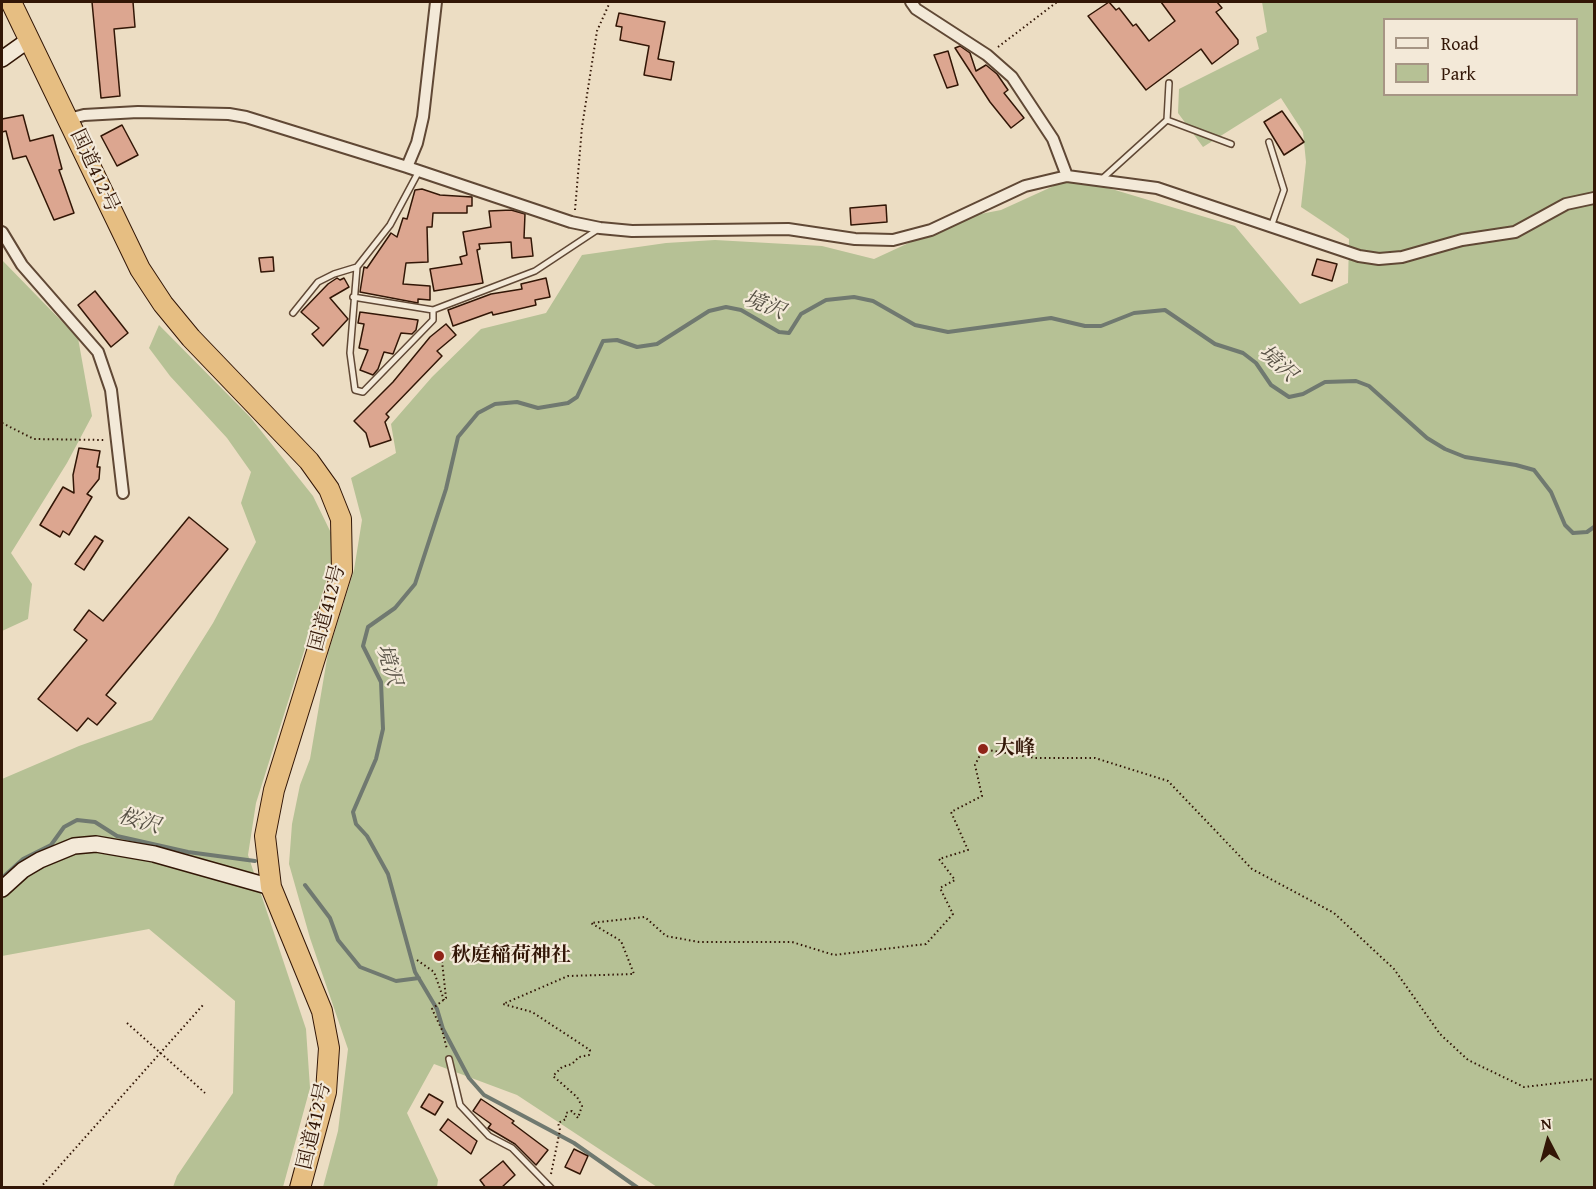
<!DOCTYPE html>
<meta charset="utf-8">
<style>
body{margin:0}
#map{position:relative;width:1596px;height:1189px;overflow:hidden;background:#ecddc3;font-family:"Gentium Book Plus",serif}
canvas{display:block}
.frame{position:absolute;inset:0;border:3px solid #321606;pointer-events:none}
.legend{position:absolute;left:1383px;top:18px;width:195px;height:78px;box-sizing:border-box;background:#f3e9d8;border:2px solid #a69584;margin:0;padding:8px 10px;list-style:none;font-size:18px;color:#321606}
.legend li{display:flex;align-items:center;gap:12px;height:30px}
.legend b{width:30px;border:2px solid #a69584}
.north{position:absolute;left:1518px;top:1111px;width:60px;height:60px;-webkit-text-stroke:4px #f3e9d8;paint-order:stroke;rotate:354deg;font-size:16px;font-weight:700;line-height:24px;text-align:center;color:#321606}
.north::after{content:'';display:block;margin:auto;width:21px;height:27px;background:#321606;clip-path:polygon(50% 0,100% 100%,50% 72%,0 100%)}
</style>
<div id="map">
<canvas width="1596" height="1189"></canvas>
<div class="frame"></div>
<ul class="legend">
<li><b style="height:8px;background:#f3e9d8"></b>Road</li>
<li><b style="height:16px;background:#b6c195"></b>Park</li>
</ul>
<div class="north">N</div>
</div>
<script>
const context = document.querySelector('canvas').getContext('2d');
context.lineJoin = 'round';
function fill(path, color) {
  context.fillStyle = color;
  context.fill(path, 'evenodd');
}
function poly(rows) {
  const path = new Path2D();
  for (const r of rows) {
    path.moveTo(r[0], r[1]);
    for (let i = 2; i < r.length; i += 2) path.lineTo(r[i], r[i + 1]);
  }
  return path;
}
function stroke(path, color, width, dash) {
  context.strokeStyle = color;
  context.lineWidth = width;
  context.lineCap = dash ? 'butt' : 'round';
  context.setLineDash(dash || []);
  context.stroke(path);
}
function label(font, color, halo, rows, align = 'center') {
  context.font = font + ' "Gentium Book Plus","Noto Serif JP",serif';
  context.lineWidth = 4.5;
  context.setLineDash([]);
  context.textBaseline = 'middle';
  context.strokeStyle = halo;
  context.fillStyle = color;
  for (const [text, x, y, turn = 0] of rows) {
    context.save();
    context.translate(x, y);
    context.rotate((+turn || 0) * Math.PI / 180);
    context.textAlign = isNaN(turn) ? turn : align;
    if (halo) context.strokeText(text, 0, 0);
    context.fillText(text, 0, 0);
    context.restore();
  }
}
fill(poly([
 [1262,2,1594,2,1594,1187,657,1187,517,1095,434,1064,407,1113,438,1180,437,1187,323,1187,338,1131,348,1049,310,938,289,864,292,824,300,785,310,759,328,653,354,570,362,520,351,478,396,453,391,424,432,377,481,329,546,313,582,255,666,243,715,240,822,246,874,259,965,217,1001,210,1069,179,1115,190,1235,226,1300,304,1348,283,1349,239,1301,207,1306,162,1303,132,1281,98,1203,147,1178,113,1179,89,1259,49,1256,37,1267,32],
 [1384,20,1576,20,1576,94,1384,94],
 [2,260,78,338,92,416,67,463,11,553,32,584,28,619,2,631],
 [159,325,250,417,313,496,332,535,331,566,256,803,248,855,306,1029,310,1088,283,1187,173,1187,177,1176,233,1093,235,1001,149,929,2,956,2,779,79,746,152,720,213,623,256,542,241,503,251,472,227,438,170,376,149,348]
]), '#b6c195');
stroke(poly([
 [2,878,23,859,51,845,64,827,77,820,95,822,117,836,188,852,255,861],
 [305,885,330,918,338,940,360,967,396,981,419,978],
 [638,1188,574,1143,484,1095,469,1078,443,1029,437,1009,415,972,388,874,367,836,356,824,353,812,376,759,383,729,381,682,363,646,368,627,395,608,415,584,446,489,458,437,478,413,495,404,517,402,538,408,568,403,577,397,603,341,617,340,637,347,657,344,709,311,726,307,741,310,779,332,789,333,801,314,826,300,854,297,873,301,915,325,948,332,1051,318,1085,326,1101,326,1134,313,1165,310,1215,344,1243,353,1256,363,1271,385,1289,397,1303,394,1325,382,1356,381,1369,386,1427,438,1445,449,1465,457,1516,465,1534,470,1551,492,1565,525,1573,533,1587,532,1594,527]
]), '#707970', 4);
const building = poly([
 [92,2,133,2,135,27,114,29,120,96,101,98,92,2],
 [1109,2,1116,10,1119,8,1133,26,1136,24,1149,41,1175,21,1161,2,1217,2,1222,8,1216,12,1238,40,1238,44,1212,64,1201,49,1146,90,1088,16,1109,2],
 [619,13,665,22,658,59,674,62,671,80,644,75,649,46,620,40,622,27,616,26,619,13],
 [960,46,970,53,976,71,986,65,997,74,1008,90,1004,93,1024,118,1011,128,990,102,955,48,960,46],
 [948,51,958,85,947,88,934,55,948,51],
 [1282,111,1304,142,1284,155,1264,122,1282,111],
 [23,115,30,141,53,135,62,169,59,170,74,213,54,220,26,156,13,159,6,131,2,132,2,119,23,115],
 [122,125,138,155,117,166,101,136,122,125],
 [422,189,440,195,472,197,472,206,467,206,467,213,433,213,432,227,427,227,428,262,406,263,403,284,430,286,430,300,418,299,418,303,360,292,364,267,367,268,391,233,397,237,403,218,407,219,415,190,422,189],
 [886,205,887,222,851,225,850,208,886,205],
 [511,210,525,214,524,238,531,238,533,256,512,258,511,242,479,244,480,249,477,250,483,283,434,291,430,269,462,264,460,257,467,255,463,232,491,227,489,211,511,210],
 [273,257,274,271,261,272,259,258,273,257],
 [1317,259,1337,264,1332,281,1312,275,1317,259],
 [337,278,340,280,344,278,349,287,330,298,348,319,323,346,312,334,319,328,301,312,328,284,337,278],
 [546,278,550,297,535,300,536,305,493,315,492,312,453,326,448,310,491,294,522,289,521,284,546,278],
 [95,291,128,333,111,347,78,305,95,291],
 [360,312,418,320,416,330,412,334,401,333,393,354,384,352,378,369,373,375,360,370,368,350,359,348,364,324,358,323,360,312],
 [446,324,456,335,437,351,442,356,386,414,389,417,385,422,391,440,370,447,366,433,354,421,393,382,430,337,446,324],
 [79,448,100,451,97,467,100,467,99,479,87,494,92,497,69,535,63,531,60,537,40,525,63,487,74,493,73,475,79,448],
 [189,517,228,549,106,695,116,703,97,725,88,718,77,731,38,699,87,640,74,630,89,610,103,621,189,517],
 [95,536,103,541,84,570,75,564,95,536],
 [429,1094,443,1102,435,1115,421,1107,429,1094],
 [481,1099,514,1121,512,1123,548,1150,536,1165,515,1144,488,1128,491,1124,473,1111,481,1099],
 [448,1119,477,1141,471,1154,440,1130,448,1119],
 [574,1149,588,1156,580,1174,565,1167,574,1149],
 [503,1161,515,1175,501,1188,486,1188,480,1180,503,1161]
]);
fill(building, '#dca690');
stroke(building, '#321606', 1.5);
const lane = poly([
 [1167,120,1169,83],
 [1269,142,1284,190,1271,227],
 [419,171,390,225,357,267,350,353,355,390,363,392,433,320,433,310],
 [1103,178,1167,120,1231,144],
 [353,297,433,310,535,271,600,228],
 [293,313,318,282,334,274,357,267],
 [449,1059,460,1105,489,1136,512,1148,551,1188]
]);
const street = poly([
 [911,2,916,9,987,55,1012,77,1053,139,1067,176],
 [69,119,84,115,138,112,229,114,246,117,407,167,571,222,600,228,632,231,788,229,855,239,893,240,931,230,1025,186,1067,176,1157,188,1359,256,1379,259,1402,257,1462,240,1515,232,1566,204,1594,198],
 [407,167,417,143,423,117,436,2],
 [2,232,22,265,98,352,111,390,123,493]
]);
const secondary = poly([
 [2,59,30,39],
 [2,889,23,870,40,860,74,846,96,844,154,854,271,887]
]);
const highway = poly([
 [11,2,140,269,163,304,191,338,309,461,329,489,341,519,342,571,274,790,265,836,271,887,322,1011,329,1048,326,1092,300,1188]
]);
stroke(lane, '#604835', 8);
stroke(street, '#604835', 14);
stroke(secondary, '#321606', 18);
stroke(highway, '#321606', 22);
stroke(poly([
 [998,47,1057,2],
 [575,210,582,127,597,31,610,2],
 [2,423,34,439,105,440],
 [417,960,434,972,444,1000],
 [442,961,446,998,432,1009,442,1030,447,1049],
 [127,1023,205,1093],
 [551,1174,560,1130,558,1123,566,1119,566,1113,572,1111,578,1118,582,1106,577,1097,553,1076,562,1067,572,1064,579,1057,589,1055,590,1050,532,1012,503,1004,568,976,634,974,621,941,591,923,645,917,666,936,699,942,792,942,834,955,926,944,953,914,940,888,955,880,939,859,968,850,951,812,982,796,975,765,983,749,1035,758,1095,758,1168,781,1252,869,1334,913,1394,969,1440,1034,1468,1060,1524,1087,1594,1079],
 [40,1188,203,1005]
]), '#321606', 2, [1.5, 3]);
stroke(lane, '#f3e9d8', 5);
stroke(street, '#f3e9d8', 10);
stroke(secondary, '#f3e9d8', 15);
stroke(highway, '#e6be82', 20);
for (const [x, y, r, color] of [
 [983,749,6,"#8f2418"],
 [439,956,6,"#8f2418"]
]) {
  const dot = new Path2D();
  dot.arc(x, y, r, 0, 2 * Math.PI);
  context.fillStyle = color;
  context.fill(dot);
  stroke(dot, '#f3e9d8', 2);
}
label('20px', '#321606', '#f3e9d8', [
 ["国道412号",94,171,65],
 ["国道412号",328,608,-75],
 ["国道412号",315,1126,-77]
]);
label('bold 20px', '#321606', '#f3e9d8', [
 ["大峰",995,749],
 ["秋庭稲荷神社",451,956]
], 'left');
label('italic 21px', '#565044', '#f3e9d8', [
 ["境沢",764,306,22],
 ["境沢",1277,364,43],
 ["境沢",388,665,74],
 ["桜沢",139,822,16]
]);
</script>
